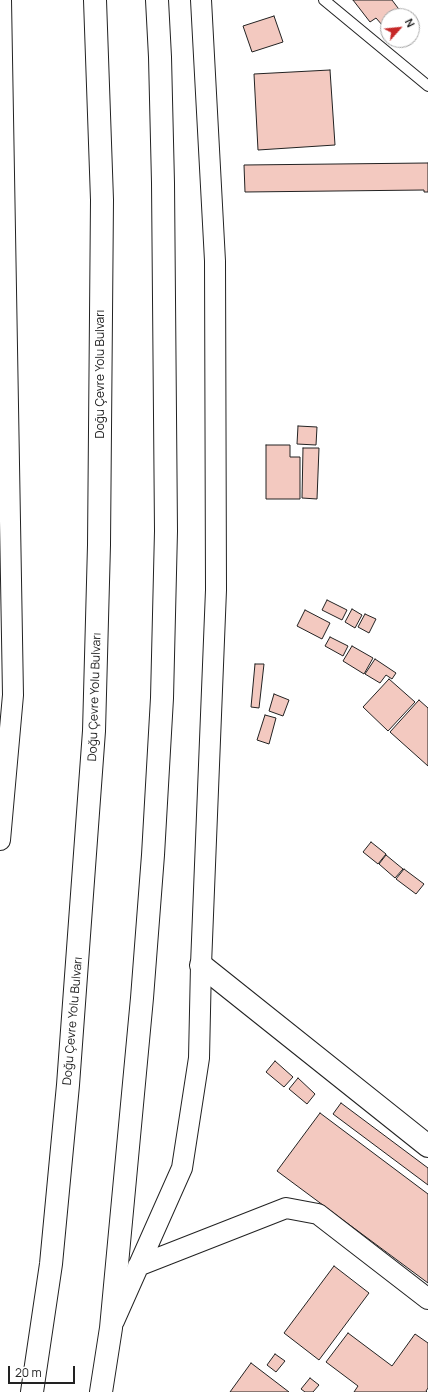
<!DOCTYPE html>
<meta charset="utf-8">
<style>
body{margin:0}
#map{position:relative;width:428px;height:1392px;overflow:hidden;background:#fff;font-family:Manrope,sans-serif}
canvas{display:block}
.north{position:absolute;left:380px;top:8px;width:40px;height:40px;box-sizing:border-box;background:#fff;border:1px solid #a7a7a7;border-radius:50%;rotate:63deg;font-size:11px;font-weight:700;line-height:16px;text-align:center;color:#222}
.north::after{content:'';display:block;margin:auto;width:14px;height:18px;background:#c62828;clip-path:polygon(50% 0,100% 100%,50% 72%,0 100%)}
.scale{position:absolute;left:8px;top:1366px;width:67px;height:18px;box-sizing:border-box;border:2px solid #222;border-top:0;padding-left:5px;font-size:12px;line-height:14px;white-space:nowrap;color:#222;-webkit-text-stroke:3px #fff;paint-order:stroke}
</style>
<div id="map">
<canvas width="428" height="1392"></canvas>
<div class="north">N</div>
<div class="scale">20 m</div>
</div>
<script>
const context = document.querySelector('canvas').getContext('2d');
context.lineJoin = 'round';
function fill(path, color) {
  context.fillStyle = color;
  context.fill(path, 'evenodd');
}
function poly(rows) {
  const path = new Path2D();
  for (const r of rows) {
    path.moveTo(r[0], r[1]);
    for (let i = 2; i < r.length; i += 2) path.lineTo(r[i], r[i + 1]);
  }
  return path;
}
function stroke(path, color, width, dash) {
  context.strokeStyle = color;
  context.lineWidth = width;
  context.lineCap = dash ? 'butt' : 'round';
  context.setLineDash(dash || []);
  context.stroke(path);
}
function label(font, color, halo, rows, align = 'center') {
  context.font = font + ' Manrope,sans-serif';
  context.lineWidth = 3;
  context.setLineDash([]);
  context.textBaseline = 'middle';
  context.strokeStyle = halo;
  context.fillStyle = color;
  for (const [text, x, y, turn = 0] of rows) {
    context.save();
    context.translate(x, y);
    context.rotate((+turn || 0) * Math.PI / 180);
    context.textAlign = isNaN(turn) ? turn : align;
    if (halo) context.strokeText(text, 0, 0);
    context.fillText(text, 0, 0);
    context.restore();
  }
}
const building = poly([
 [353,0,392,0,401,12,396,16,388,16,388,23,383,26,376,18,370,22,353,0],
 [274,16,283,42,252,52,243,26,274,16],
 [330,70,335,145,258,150,254,74,330,70],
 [428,163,428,192,424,192,424,190,245,192,244,165,428,163],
 [298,426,317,427,316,445,297,444,298,426],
 [266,445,290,445,290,457,300,457,300,499,266,499,266,445],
 [303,448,319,448,317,499,302,498,303,448],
 [327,600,347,610,342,620,322,610,327,600],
 [352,609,362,615,355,628,345,622,352,609],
 [305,610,330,623,322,639,297,626,305,610],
 [365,614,376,619,369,633,358,627,365,614],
 [330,637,348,646,343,656,325,646,330,637],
 [352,646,373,658,364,674,343,661,352,646],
 [375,659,396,673,392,679,386,675,380,683,365,674,375,659],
 [255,664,264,664,259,708,251,707,255,664],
 [389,679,415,702,388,731,363,707,389,679],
 [274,694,289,700,283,716,269,711,274,694],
 [419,700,428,708,428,766,390,732,419,700],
 [265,715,276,718,269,744,257,740,265,715],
 [371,842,386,854,378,864,363,852,371,842],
 [386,855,403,869,395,878,379,864,386,855],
 [404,869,424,884,416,894,396,879,404,869],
 [275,1061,293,1077,284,1087,266,1072,275,1061],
 [298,1078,315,1094,307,1104,289,1089,298,1078],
 [341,1103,428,1168,428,1185,333,1114,341,1103],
 [320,1113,428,1194,428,1283,277,1171,320,1113],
 [334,1266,369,1293,319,1360,284,1333,334,1266],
 [348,1333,392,1366,415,1334,428,1343,428,1388,426,1391,427,1392,354,1392,358,1386,326,1362,348,1333],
 [275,1354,285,1361,276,1372,267,1365,275,1354],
 [251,1363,289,1392,230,1392,251,1363],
 [310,1378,319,1385,313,1392,305,1392,301,1389,310,1378]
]);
fill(building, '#f3c9c0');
stroke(building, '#222', 1);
const service = poly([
 [324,0,428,86]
]);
const minor = poly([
 [0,840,13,695,1,0],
 [138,1266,286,1208,318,1214,428,1299],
 [114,1321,182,1168,199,1058,201,965,216,590,215,261,201,0]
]);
const secondary = poly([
 [201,965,428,1146]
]);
const trunk = poly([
 [32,1392,51,1264,68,1085,94,731,99,545,102,200,95,0],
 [101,1392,111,1328,142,998,153,855,162,698,166,531,163,183,160,57,157,0]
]);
stroke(service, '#222', 12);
stroke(minor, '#222', 22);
stroke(secondary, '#222', 24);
stroke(trunk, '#222', 24);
stroke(service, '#fff', 10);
stroke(minor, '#fff', 20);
stroke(secondary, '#fff', 22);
stroke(trunk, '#fff', 22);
label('12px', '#222', '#fff', [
 ["Doğu Çevre Yolu Bulvarı",101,374,-90],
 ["Doğu Çevre Yolu Bulvarı",95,697,-88],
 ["Doğu Çevre Yolu Bulvarı",73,1021,-85]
]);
</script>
